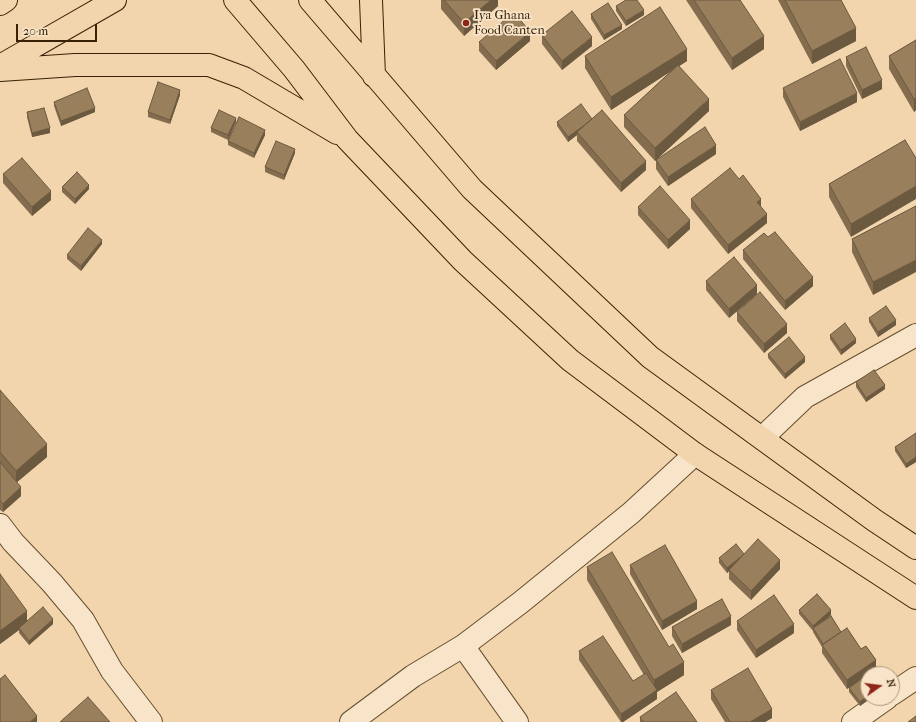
<!DOCTYPE html>
<style>
body{margin:0}
#map{position:relative;width:916px;height:722px;overflow:hidden;background:#f2d5ac;font-family:"IM FELL French Canon",serif}
canvas{display:block}
.north{position:absolute;left:860px;top:666px;width:40px;height:40px;box-sizing:border-box;background:#f7e4c9;border:1px solid #ab967b;border-radius:50%;rotate:76deg;font-size:11px;font-weight:700;line-height:16px;text-align:center;color:#382105}
.north::after{content:'';display:block;margin:auto;width:14px;height:18px;background:#8f2418;clip-path:polygon(50% 0,100% 100%,50% 72%,0 100%)}
.scale{position:absolute;left:16px;top:24px;width:81px;height:18px;box-sizing:border-box;border:2px solid #382105;border-top:0;padding-left:5px;font-size:12px;line-height:14px;white-space:nowrap;color:#382105;-webkit-text-stroke:3px #f7e4c9;paint-order:stroke}
</style>
<div id="map">
<canvas width="916" height="722"></canvas>
<div class="north">N</div>
<div class="scale">20 m</div>
</div>
<script>
const context = document.querySelector('canvas').getContext('2d');
context.lineJoin = 'round';
function poly(rows) {
  const path = new Path2D();
  for (const r of rows) {
    path.moveTo(r[0], r[1]);
    for (let i = 2; i < r.length; i += 2) path.lineTo(r[i], r[i + 1]);
  }
  return path;
}
function stroke(path, color, width, dash) {
  context.strokeStyle = color;
  context.lineWidth = width;
  context.lineCap = dash ? 'butt' : 'round';
  context.setLineDash(dash || []);
  context.stroke(path);
}
function fill(path, color) {
  context.fillStyle = color;
  context.fill(path, 'evenodd');
}
function label(font, color, halo, rows, align = 'center') {
  context.font = font + ' "IM FELL French Canon",serif';
  context.lineWidth = 3.5;
  context.setLineDash([]);
  context.textBaseline = 'middle';
  context.strokeStyle = halo;
  context.fillStyle = color;
  for (const [text, x, y, turn = 0] of rows) {
    context.save();
    context.translate(x, y);
    context.rotate((+turn || 0) * Math.PI / 180);
    context.textAlign = isNaN(turn) ? turn : align;
    if (halo) context.strokeText(text, 0, 0);
    context.fillText(text, 0, 0);
    context.restore();
  }
}
const minor = poly([
 [762,438,805,397,916,335],
 [0,525,13,542,52,583,83,620,112,671,151,722],
 [463,646,517,722],
 [892,694,916,678],
 [351,722,413,676,463,646,520,603,631,513,695,454],
 [853,722,887,698]
]);
const major = poly([
 [235,0,294,69,347,139,463,261,570,360,695,454,916,598],
 [310,0,472,189,650,357,874,520,916,548],
 [371,0,374,76],
 [0,4,6,0],
 [0,66,115,0],
 [0,70,75,65,209,65,244,78,337,133]
]);
stroke(minor, '#664e2f', 24);
stroke(major, '#382105', 24);
stroke(minor, '#f7e4c9', 22);
stroke(major, '#f2d5ac', 22);
fill(poly([
 [441,0,498,0,498,6,464,36,441,9],
 [686,0,740,0,764,49,732,70],
 [778,0,841,0,856,41,812,64],
 [616,6,644,15,626,26,616,11],
 [591,14,622,29,604,40,591,19],
 [542,35,592,46,562,70,542,44],
 [916,40,916,110,914,112,889,69,889,56],
 [530,41,496,70,479,51,479,42],
 [585,56,687,61,679,66,709,111,655,161,624,127,624,115,671,71,611,110,585,68],
 [846,57,882,89,862,99,846,66],
 [783,88,857,102,800,131,783,97],
 [180,95,170,124,148,117,148,112],
 [54,102,95,112,61,126,54,106],
 [27,112,50,133,32,137,27,117],
 [236,118,228,140,211,132,211,128],
 [592,119,646,170,621,192,577,141,577,135,568,142,557,126,557,122],
 [265,135,254,158,228,145,228,141],
 [905,140,851,237,829,197,829,184],
 [295,153,284,180,265,172,265,167],
 [716,154,668,186,656,169,656,160],
 [3,174,51,200,32,216,3,183],
 [62,187,89,189,75,204,62,192],
 [691,199,761,207,767,223,728,254,691,208],
 [916,206,873,295,852,252,852,239],
 [638,207,690,229,668,249,638,215],
 [102,244,81,271,67,259,67,255],
 [743,250,813,286,785,310,743,259],
 [706,281,757,294,729,318,706,290],
 [737,312,787,333,764,353,737,321],
 [869,318,896,325,878,337,869,322],
 [830,335,856,343,841,355,830,339],
 [768,354,805,362,785,379,768,358],
 [856,382,885,389,866,402,856,387],
 [0,390,47,457,17,482,21,496,3,512,0,510],
 [916,433,916,462,906,468,895,451,895,447],
 [719,558,780,569,751,600,729,579,729,571,727,573,719,563],
 [630,565,697,609,662,630,630,574],
 [587,567,684,675,657,692,657,699,623,722,621,722,579,660,579,651,633,681,644,675,587,580],
 [0,574,27,621,53,624,29,645,19,633,19,630,0,644],
 [817,594,831,610,831,615,825,620,831,616,841,632,847,628,861,649,866,646,876,660,876,668,880,674,868,674,868,698,871,698,860,706,849,692,849,688,866,675,847,689,822,653,822,647,813,632,813,631,799,614,799,610],
 [737,621,794,633,756,658,737,630],
 [731,625,682,653,672,636,672,627],
 [711,690,772,718,765,722,725,722,711,699],
 [640,717,697,722,640,722]
]), '#846d4f');
fill(poly([
 [491,0,498,0,498,6,464,36,464,23],
 [644,10,644,15,626,26,626,21],
 [622,25,622,29,604,40,604,35],
 [856,28,856,41,812,64,812,51],
 [530,32,530,41,496,70,496,61],
 [764,36,764,49,732,70,732,58],
 [592,37,592,46,562,70,562,61],
 [687,49,687,61,611,110,611,97],
 [882,80,882,89,862,99,862,90],
 [180,90,180,95,170,124,170,120],
 [857,93,857,102,800,131,800,122],
 [916,98,916,110,914,112,914,99],
 [709,99,709,111,655,161,655,148],
 [95,108,95,112,61,126,61,121],
 [236,118,236,122,228,140,228,135],
 [593,119,577,132,577,135,568,142,568,137],
 [50,128,50,133,32,137,32,133],
 [265,130,265,135,254,158,254,153],
 [716,145,716,154,668,186,668,177],
 [295,149,295,153,284,180,284,175],
 [646,161,646,170,621,192,621,183],
 [89,185,89,189,75,204,75,199],
 [916,186,916,199,851,237,851,224],
 [51,191,51,200,32,216,32,207],
 [761,199,761,208,757,202],
 [767,214,767,223,728,254,728,245],
 [690,220,690,229,668,249,668,240],
 [102,240,102,244,81,271,81,266],
 [916,260,916,272,873,295,873,282],
 [813,277,813,286,785,310,785,301],
 [757,285,757,294,729,318,729,309],
 [896,320,896,325,878,337,878,332],
 [787,324,787,333,764,353,764,344],
 [856,339,856,343,841,355,841,350],
 [805,357,805,362,785,379,785,374],
 [885,385,885,389,866,402,866,398],
 [47,444,47,457,16,483,16,471],
 [916,457,916,462,906,468,906,464],
 [21,487,21,496,3,512,3,504],
 [744,554,744,558,727,573,727,568],
 [780,560,780,569,751,600,751,591],
 [697,601,697,609,662,630,662,621],
 [831,610,831,615,814,630,813,628,813,626],
 [27,611,27,624,19,628,19,630,0,644,0,631],
 [731,616,731,625,682,653,682,644],
 [53,619,53,624,29,645,29,641],
 [794,624,794,633,756,658,756,650],
 [876,660,876,669,847,689,847,680],
 [684,662,684,675,657,692,657,699,623,722,621,722,621,714,654,692,654,680],
 [868,695,868,698,871,698,860,706,860,702],
 [772,709,772,718,765,722,750,722],
 [37,716,37,722,30,722]
]), '#6b5940');
const building = poly([
 [444,0,491,0,464,23,444,0],
 [626,0,637,0,644,10,626,21,616,6,626,0],
 [694,0,740,0,764,36,732,58,694,0],
 [785,0,841,0,856,28,812,51,785,0],
 [608,3,622,25,604,35,591,14,608,3],
 [660,7,687,49,611,97,585,56,660,7],
 [572,11,592,37,562,61,542,35,572,11],
 [514,12,530,32,496,61,479,42,514,12],
 [916,40,916,98,914,99,889,56,916,40],
 [866,47,882,80,862,90,846,57,866,47],
 [840,59,857,93,800,122,783,88,840,59],
 [678,65,709,99,655,148,624,115,678,65],
 [158,82,180,90,170,120,148,112,158,82],
 [87,88,95,108,61,121,54,102,87,88],
 [581,104,592,119,586,124,568,137,557,122,581,104],
 [44,108,50,128,32,133,27,112,44,108],
 [219,110,236,118,228,135,211,128,219,110],
 [602,110,646,161,621,183,577,132,602,110],
 [239,117,265,130,254,153,228,141,239,117],
 [705,127,716,145,668,177,656,160,705,127],
 [905,140,916,158,916,186,851,224,829,184,905,140],
 [276,141,295,149,284,175,265,167,276,141],
 [22,158,51,191,32,207,3,174,22,158],
 [730,168,739,179,743,175,761,199,757,202,767,214,728,245,691,199,730,168],
 [77,172,89,185,75,199,62,187,77,172],
 [660,186,690,220,668,240,638,207,660,186],
 [916,206,916,260,873,282,852,239,916,206],
 [88,228,102,240,81,266,67,255,88,228],
 [775,232,813,277,785,301,743,250,764,233,768,237,775,232],
 [734,257,757,285,729,309,706,281,734,257],
 [760,292,787,324,764,344,737,312,760,292],
 [886,306,896,320,878,332,869,318,886,306],
 [845,323,856,339,841,350,830,335,845,323],
 [789,337,805,357,785,374,768,354,789,337],
 [874,370,885,385,866,398,856,382,874,370],
 [0,390,47,444,16,471,0,452,0,390],
 [916,433,916,457,906,464,895,447,916,433],
 [0,462,21,487,3,504,0,501,0,462],
 [758,539,780,560,751,591,729,570,758,539],
 [736,544,744,554,727,568,719,558,736,544],
 [665,545,697,601,662,621,630,565,665,545],
 [612,552,669,647,673,644,684,662,654,680,587,567,612,552],
 [0,574,27,611,0,631,0,574],
 [817,594,831,610,813,626,799,610,817,594],
 [774,595,794,624,756,650,737,621,774,595],
 [722,599,731,616,682,644,672,627,722,599],
 [43,607,53,619,29,641,19,628,43,607],
 [831,616,841,632,823,644,813,628,831,616],
 [847,628,861,649,866,646,876,660,847,680,822,645,847,628],
 [603,636,633,681,646,673,657,690,621,714,579,651,603,636],
 [748,668,772,709,750,722,730,722,711,690,748,668],
 [876,668,880,674,868,674,868,695,860,702,849,688,876,668],
 [5,675,37,716,30,722,0,722,0,679,5,675],
 [676,692,697,722,643,722,640,717,676,692],
 [88,697,110,722,60,722,88,697],
 [916,716,916,722,908,722,916,716]
]);
fill(building, '#997f5c');
stroke(building, '#6b5940', 1);
for (const [x, y, r, color] of [
 [466,23,4,"#8f2418"]
]) {
  const dot = new Path2D();
  dot.arc(x, y, r, 0, 2 * Math.PI);
  context.fillStyle = color;
  context.fill(dot);
  stroke(dot, '#f7e4c9', 1.5);
}
label('13px', '#382105', '#f7e4c9', [
 ["Iya Ghana",474,16],
 ["Food Canten",474,31]
], 'left');
</script>
